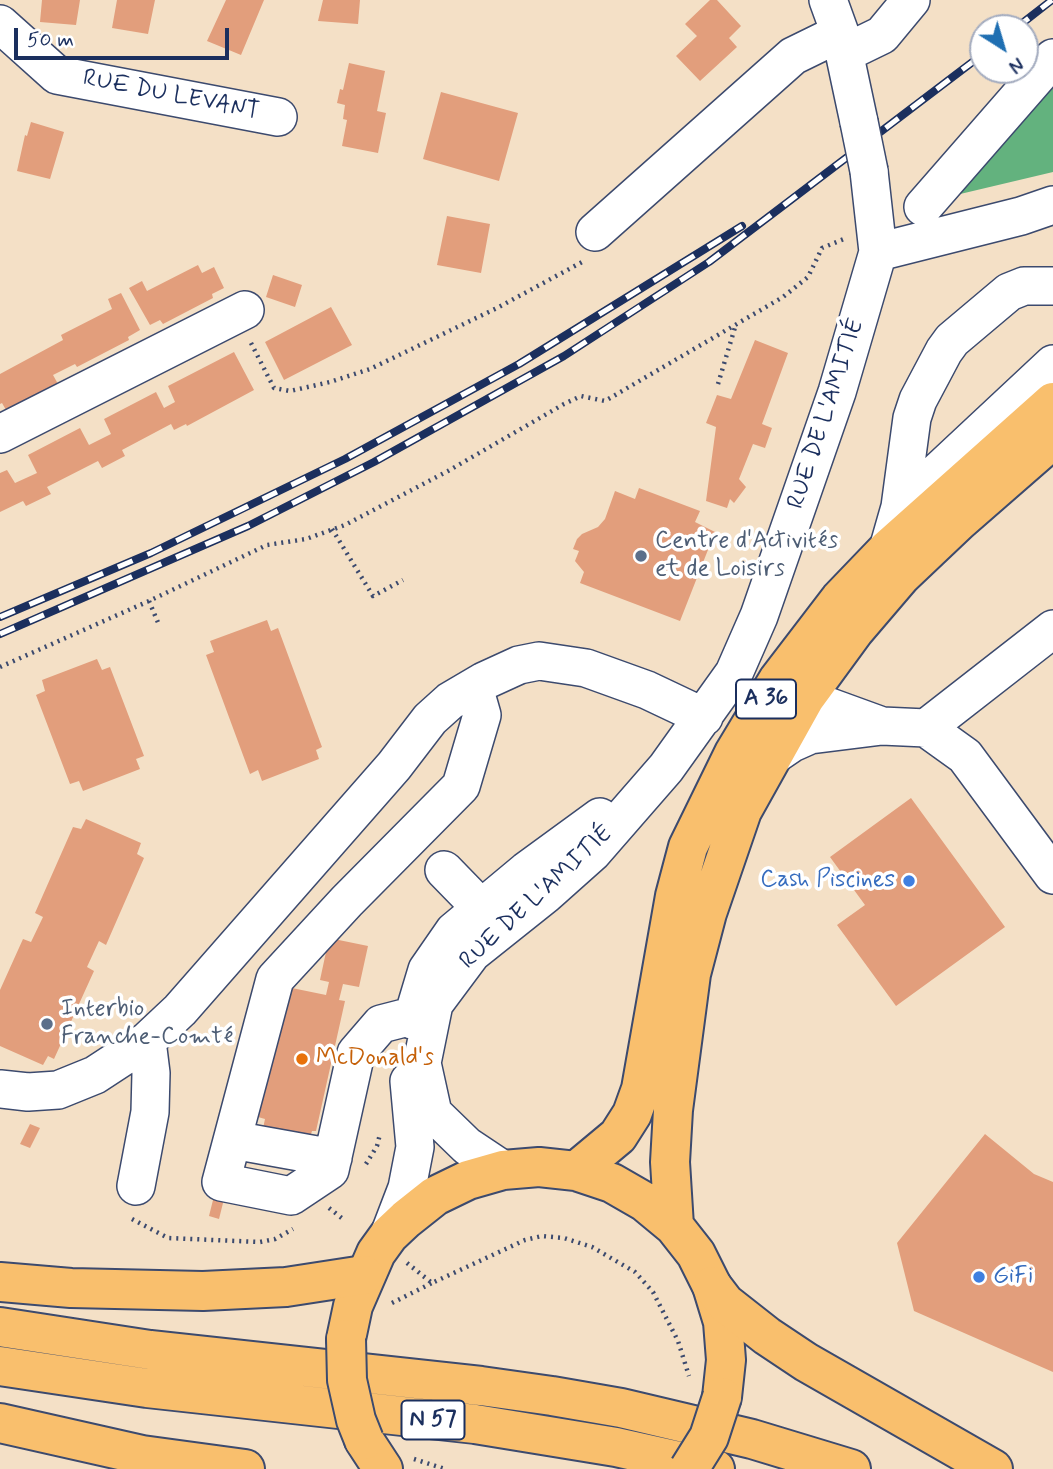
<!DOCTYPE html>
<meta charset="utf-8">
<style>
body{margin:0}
#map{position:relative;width:1053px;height:1469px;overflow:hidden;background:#f4e0c6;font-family:Mynerve,sans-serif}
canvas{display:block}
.north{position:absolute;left:969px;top:14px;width:70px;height:70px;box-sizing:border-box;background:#fff;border:2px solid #a4acbf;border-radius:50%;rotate:143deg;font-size:19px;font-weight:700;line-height:28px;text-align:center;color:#1b2f5e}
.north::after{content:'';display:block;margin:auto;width:24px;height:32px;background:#1f6fb2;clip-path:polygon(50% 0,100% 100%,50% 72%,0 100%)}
.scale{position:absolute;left:14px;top:28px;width:215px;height:32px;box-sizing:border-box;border:4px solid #1b2f5e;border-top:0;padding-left:9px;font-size:21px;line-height:24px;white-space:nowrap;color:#1b2f5e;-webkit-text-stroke:5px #fff;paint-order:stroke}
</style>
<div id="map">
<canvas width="1053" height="1469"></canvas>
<div class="north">N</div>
<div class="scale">50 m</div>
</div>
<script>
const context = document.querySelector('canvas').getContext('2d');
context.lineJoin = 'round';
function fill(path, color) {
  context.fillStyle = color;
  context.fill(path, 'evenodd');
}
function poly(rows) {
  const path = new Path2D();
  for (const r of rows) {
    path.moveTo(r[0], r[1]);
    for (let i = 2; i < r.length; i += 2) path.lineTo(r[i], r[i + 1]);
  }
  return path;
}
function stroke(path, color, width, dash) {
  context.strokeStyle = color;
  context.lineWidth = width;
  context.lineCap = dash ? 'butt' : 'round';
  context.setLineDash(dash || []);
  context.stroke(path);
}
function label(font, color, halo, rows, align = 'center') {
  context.font = font + ' Mynerve,sans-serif';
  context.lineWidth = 7;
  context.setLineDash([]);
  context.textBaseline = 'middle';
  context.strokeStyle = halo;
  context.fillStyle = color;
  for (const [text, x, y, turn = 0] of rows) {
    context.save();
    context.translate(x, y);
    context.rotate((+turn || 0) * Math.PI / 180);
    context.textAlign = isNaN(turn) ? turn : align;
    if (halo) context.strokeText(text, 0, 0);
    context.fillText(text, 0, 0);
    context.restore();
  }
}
fill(poly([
 [1053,87,1053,172,956,195]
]), '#63b27e');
fill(poly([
 [42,0,80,0,76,25,40,22],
 [117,0,155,0,148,34,112,28],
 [226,0,264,0,241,55,207,41],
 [323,0,360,0,358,24,318,21],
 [710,0,717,0,741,26,729,38,737,47,700,81,676,56,697,36,685,24],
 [349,63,385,71,377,111,386,113,378,153,342,146,347,120,343,119,345,105,337,103,340,89,343,90],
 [441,92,518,113,499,181,423,159],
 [31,122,64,132,50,179,17,171,25,135,27,136],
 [447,216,490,224,481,273,437,265],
 [198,265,202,273,214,267,224,288,212,294,213,298,163,324,160,320,150,325,129,288,142,281,147,291],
 [273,275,302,285,295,307,266,297],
 [121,293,140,330,128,337,129,340,77,367,75,364,53,375,58,384,6,410,2,403,0,404,0,374,63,340,61,335,112,309,108,299],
 [331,307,352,345,284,380,265,342],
 [755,340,788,353,762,424,772,428,765,448,753,444,739,479,746,487,734,503,730,499,727,508,706,501,716,427,706,423,717,395,731,399],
 [234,352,254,390,187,426,186,424,174,430,171,424,122,450,125,456,102,468,98,461,47,487,51,494,26,506,23,501,0,512,0,473,7,470,15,483,37,473,28,455,80,428,89,445,111,434,104,419,156,392,164,408,175,402,168,386],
 [639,488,700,511,695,522,715,532,680,621,580,583,584,572,575,561,579,551,573,549,577,539,582,534,598,527,605,519,615,491,635,499],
 [267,620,271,631,278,628,322,747,316,750,319,759,262,781,258,770,250,774,206,655,214,652,210,641],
 [97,659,102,670,110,667,144,756,136,759,140,769,83,791,79,781,70,784,36,695,45,691,42,680],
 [911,798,1005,927,896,1006,837,925,865,905,830,857],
 [86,819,141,843,137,854,144,858,106,945,99,941,87,967,94,971,54,1059,48,1056,43,1065,0,1046,0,990,23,939,31,942,43,917,35,913,73,827,81,829],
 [329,938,368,946,359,987,343,984,339,1000,345,1001,316,1131,312,1131,309,1140,262,1133,265,1119,258,1117,287,987,326,995,329,982,320,980],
 [30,1124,40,1128,30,1148,20,1144],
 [985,1134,1034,1174,1053,1182,1053,1372,914,1311,897,1243],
 [214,1196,224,1199,219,1219,209,1216]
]), '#e29e7c');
const minor = poly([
 [828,0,840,33,859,122],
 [0,24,57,75,278,117],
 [845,53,882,35,911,0],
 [923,207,1053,58],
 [595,232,793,56,840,33],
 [878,252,1021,216,1053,205],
 [0,434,245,310],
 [900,507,1053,364],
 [888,549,900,507,912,418,918,400,944,351,952,340,1009,292,1024,286,1053,286],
 [882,726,926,728,965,756,1053,875],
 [926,728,1053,629],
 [770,758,792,743,810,735,882,726,805,698,779,710],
 [444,870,481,908],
 [412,1016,381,1024,356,1053,330,1170,291,1196,221,1182,275,979,347,901,461,786,482,715,474,687],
 [412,1020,427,970,454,931,526,871,600,817],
 [0,1089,28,1092,58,1090,95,1075,147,1041,180,1010,394,766,430,719,450,701,484,681,519,665,539,661,586,668,647,690,704,717],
 [233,1140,333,1158],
 [503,1170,467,1146,433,1113,422,1063,434,1004,472,953,546,894,592,853,666,768,734,673,759,616,837,392,878,252,869,171],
 [136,1186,150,1112,151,1073,147,1041],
 [389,1235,407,1188,415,1147,409,1081]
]);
const major = poly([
 [576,1171,618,1136,632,1114,641,1089,675,896,688,847,734,753,778,680,840,599,888,549,1053,402],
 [674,1226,670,1162,673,1110,691,974,707,913,742,811,805,698,854,631,901,576,958,522,1053,439],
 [346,1339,353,1306,376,1253,389,1235,406,1219,435,1196,468,1180,503,1170,539,1167,576,1171,612,1183,645,1202,674,1226,696,1254,712,1286,723,1322,726,1360,722,1397],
 [364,1440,383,1469]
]);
const highway = poly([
 [0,1282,71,1288,203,1291,286,1287,364,1275],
 [712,1286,725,1303,767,1336,806,1362,993,1469],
 [0,1327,150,1350,481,1386,552,1396,621,1408,752,1439,851,1469],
 [0,1366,147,1388,475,1424,616,1447,715,1469],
 [0,1423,142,1455,245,1469]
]);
stroke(minor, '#3c4a6e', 40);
stroke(major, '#3c4a6e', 42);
stroke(highway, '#3c4a6e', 42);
stroke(poly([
 [251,343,274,388,290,391,330,382,370,369,497,308,584,261],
 [718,384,736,324],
 [332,529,373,596,403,580],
 [149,601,159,625],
 [0,667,149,601,267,545,306,539,345,525,448,471,564,404,581,396,605,401,783,297,808,277,822,248,844,239],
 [366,1164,377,1146,380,1134],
 [329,1208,343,1219],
 [132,1219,168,1238,260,1242,275,1239,293,1229],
 [407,1263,432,1283,525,1240,542,1236,564,1238,592,1247,635,1272,653,1292,678,1341,689,1376],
 [392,1303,432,1283],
 [414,1459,445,1469]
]), '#3c4a6e', 4.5, [2, 5]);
stroke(minor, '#fff', 37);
stroke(major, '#f9bf6d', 38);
stroke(highway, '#f9bf6d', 38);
const rail = poly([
 [1016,28,1052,0],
 [0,617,151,553,345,459,519,364,742,226],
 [0,634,248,526,374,462,564,356,709,262,983,54]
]);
stroke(rail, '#1b2f5e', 8);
stroke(rail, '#fff', 5, [16]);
const minorBridge = poly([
 [859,122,869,171]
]);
const majorBridge = poly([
 [346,1339,347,1380,356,1420,364,1440],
 [689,1469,709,1437,722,1397]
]);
stroke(minorBridge, '#3c4a6e', 40, []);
stroke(majorBridge, '#3c4a6e', 42, []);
stroke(minorBridge, '#fff', 37);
stroke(majorBridge, '#f9bf6d', 38);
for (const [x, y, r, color] of [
 [641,556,7,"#5c6f8a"],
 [909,881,7,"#3f7fe0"],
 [47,1024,7,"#5c6f8a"],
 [302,1059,7,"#e8710a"],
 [979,1277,7,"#3f7fe0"]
]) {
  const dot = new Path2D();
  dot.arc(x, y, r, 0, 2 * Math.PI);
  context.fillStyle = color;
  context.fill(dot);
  stroke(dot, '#fff', 2.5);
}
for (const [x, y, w] of [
 [766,699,60],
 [433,1420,63]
]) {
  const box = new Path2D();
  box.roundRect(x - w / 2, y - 19.5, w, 39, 5);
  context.fillStyle = '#fff';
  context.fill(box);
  stroke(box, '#1b2f5e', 2);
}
label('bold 23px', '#1b2f5e', null, [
 ["A 36",766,699],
 ["N 57",433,1420]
]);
label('24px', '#1b2f5e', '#fff', [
 ["RUE DU LEVANT",171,96,11],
 ["RUE DE L'AMITIÉ",827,414,-72],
 ["RUE DE L'AMITIÉ",537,898,-43]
]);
label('24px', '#4e5e75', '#fff', [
 ["Centre d'Activités",655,542],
 ["et de Loisirs",655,570],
 ["Interbio",61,1010],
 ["Franche-Comté",61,1038]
], 'left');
label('24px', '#366cbe', '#fff', [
 ["Cash Piscines",895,881],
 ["GiFi",993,1277,"left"]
], 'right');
label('24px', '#c56008', '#fff', [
 ["McDonald's",316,1059]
], 'left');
</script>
